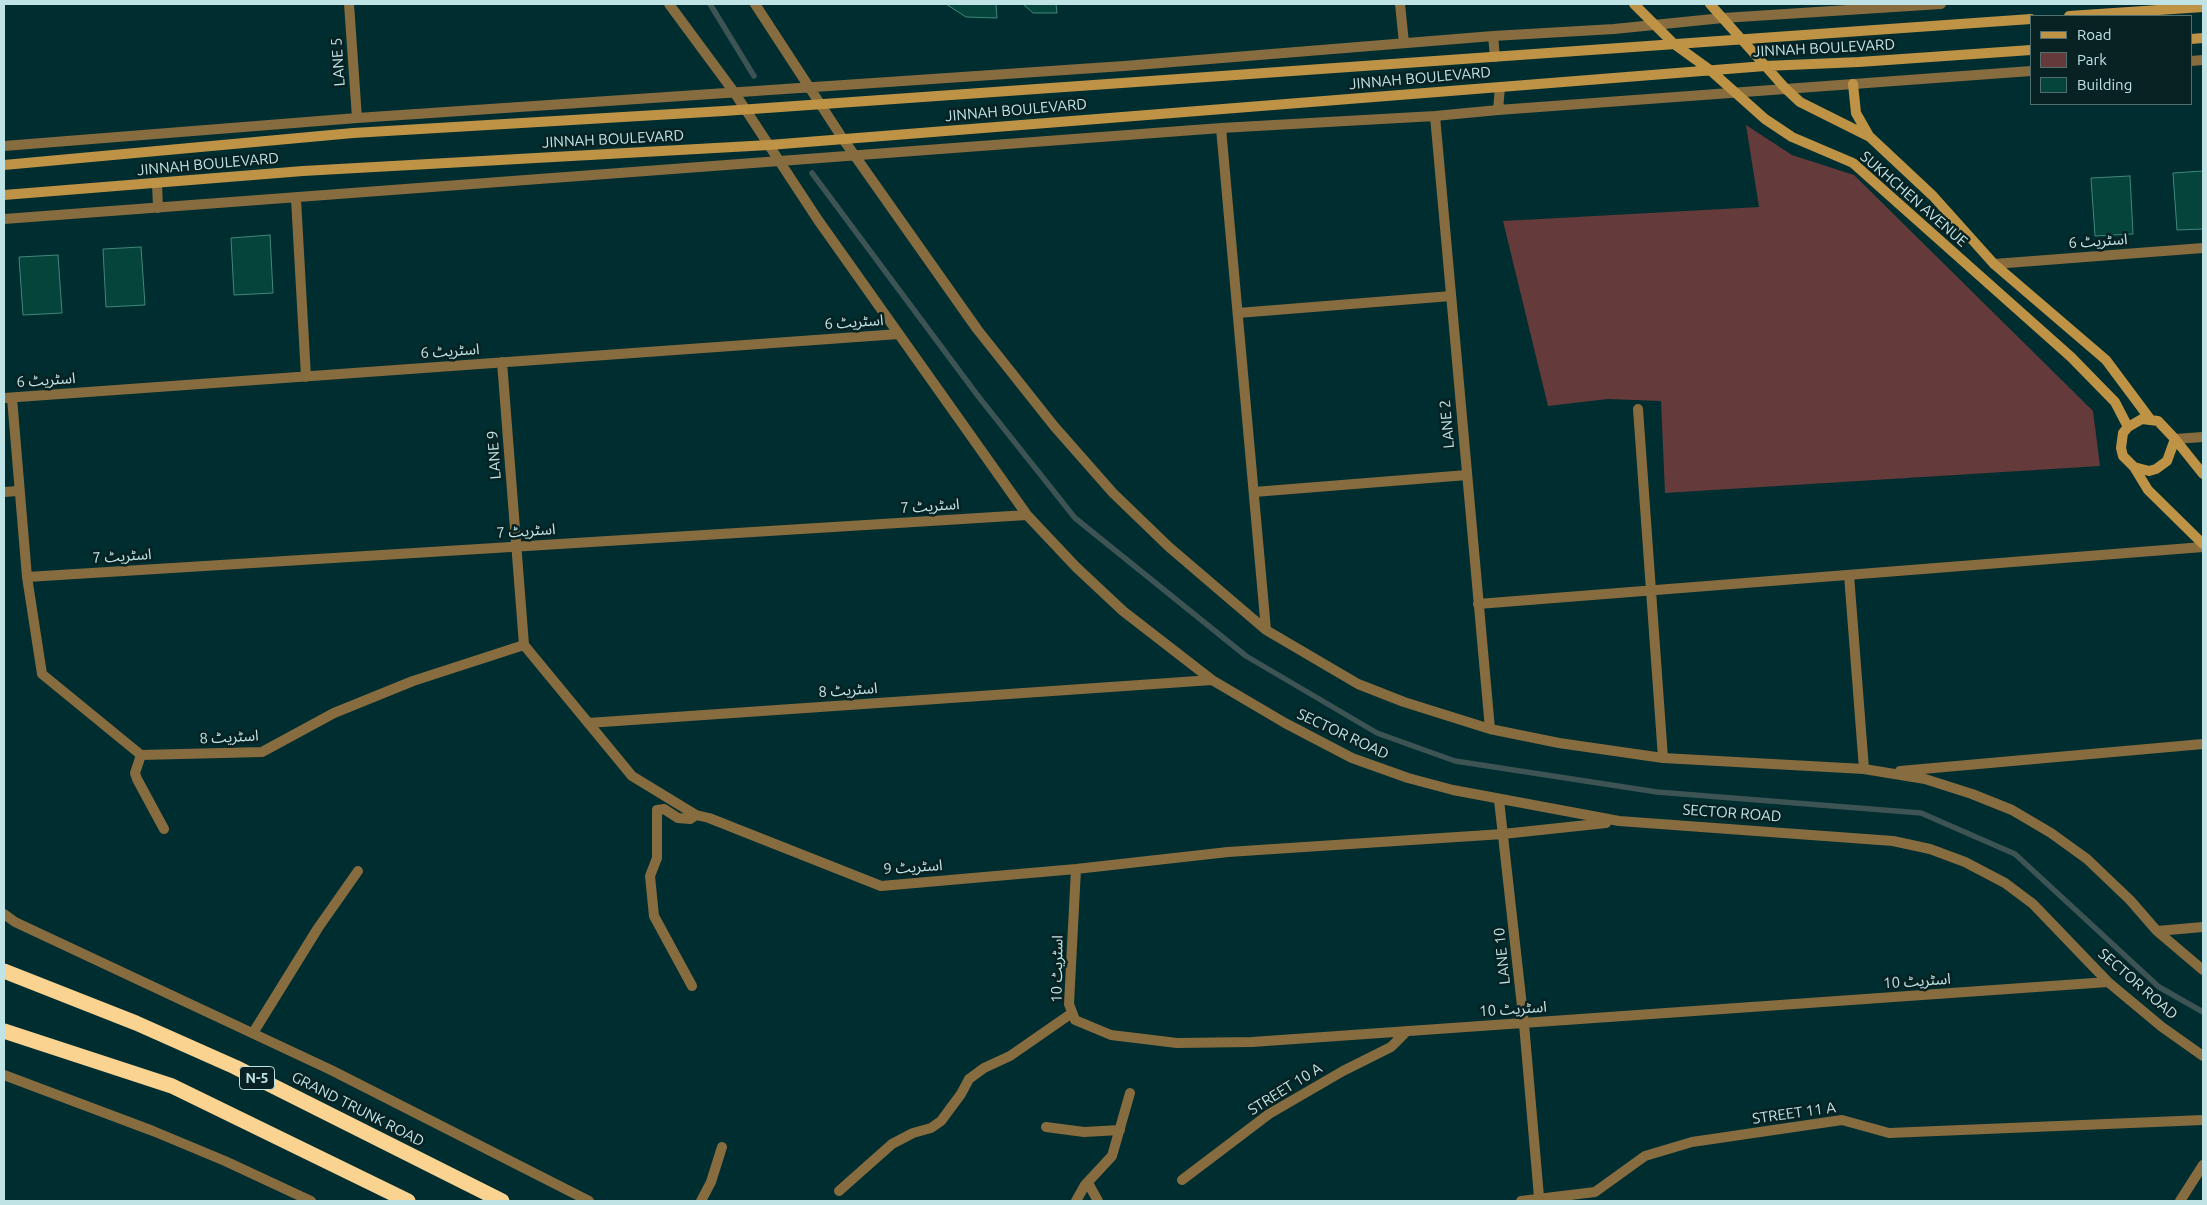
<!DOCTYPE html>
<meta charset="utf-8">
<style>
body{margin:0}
#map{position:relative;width:2207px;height:1205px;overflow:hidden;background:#002d2f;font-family:Ubuntu,sans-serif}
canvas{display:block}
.frame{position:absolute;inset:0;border:5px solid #c0e4e5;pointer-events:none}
.legend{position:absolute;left:2030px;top:15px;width:162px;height:90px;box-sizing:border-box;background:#082122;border:1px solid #526f70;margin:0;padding:6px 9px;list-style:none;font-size:15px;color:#c0e4e5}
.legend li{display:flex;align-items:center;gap:10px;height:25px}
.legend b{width:25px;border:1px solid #526f70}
</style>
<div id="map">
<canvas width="2207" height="1205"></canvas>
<div class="frame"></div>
<ul class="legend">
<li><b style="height:6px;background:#be9346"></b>Road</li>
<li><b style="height:14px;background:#643a3a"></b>Park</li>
<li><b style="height:14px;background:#05443b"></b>Building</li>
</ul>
</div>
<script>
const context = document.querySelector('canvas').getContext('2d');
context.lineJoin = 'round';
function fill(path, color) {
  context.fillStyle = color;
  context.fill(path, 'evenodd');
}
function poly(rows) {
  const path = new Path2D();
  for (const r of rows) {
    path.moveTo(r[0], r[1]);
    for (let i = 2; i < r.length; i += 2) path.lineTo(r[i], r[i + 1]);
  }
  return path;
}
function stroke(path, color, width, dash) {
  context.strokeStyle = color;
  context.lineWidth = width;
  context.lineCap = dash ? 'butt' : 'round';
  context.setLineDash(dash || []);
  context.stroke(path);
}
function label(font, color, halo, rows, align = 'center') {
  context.font = font + ' Ubuntu,"Noto Sans Arabic",sans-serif';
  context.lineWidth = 5;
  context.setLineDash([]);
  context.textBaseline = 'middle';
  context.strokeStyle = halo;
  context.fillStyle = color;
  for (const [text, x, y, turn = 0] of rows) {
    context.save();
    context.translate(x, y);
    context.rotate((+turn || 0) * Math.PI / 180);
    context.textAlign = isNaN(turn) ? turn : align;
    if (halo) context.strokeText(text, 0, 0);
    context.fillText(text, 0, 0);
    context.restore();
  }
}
fill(poly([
 [1746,125,1792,155,1854,175,2093,411,2100,466,1665,493,1661,401,1608,399,1548,406,1503,221,1759,207]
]), '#643a3a');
stroke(poly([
 [710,4,754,76],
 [812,173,978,396,1075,518,1246,656,1377,733,1455,761,1657,792,1921,813,2015,854,2159,987,2203,1012]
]), '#3e5353', 5.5);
const building = poly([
 [946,4,996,4,997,18,966,17,946,4],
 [1023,4,1056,4,1057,13,1033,13,1023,4],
 [2203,171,2203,229,2177,230,2173,173,2203,171],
 [2130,176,2133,234,2095,236,2091,178,2130,176],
 [270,235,273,293,234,295,231,238,270,235],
 [141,247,145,305,106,307,103,249,141,247],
 [58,255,62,313,23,315,19,257,58,255]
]);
fill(building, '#05443b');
stroke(building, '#3f887a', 1);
stroke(poly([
 [349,4,357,118],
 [669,4,734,92,818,220,1027,515,1076,567,1123,611,1212,680,1285,723,1352,758,1408,778,1453,790,1619,821,1893,841,1930,849,1965,862,2005,883,2033,904,2108,982,2162,1027,2203,1056],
 [755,4,843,139,977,329,1054,426,1113,493,1169,547,1266,630,1358,684,1404,702,1490,729,1559,743,1663,758,1864,769,1925,779,1972,794,2012,810,2051,833,2087,859,2130,900,2157,931,2203,970],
 [1400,4,1404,43],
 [1493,36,1495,57],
 [2191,61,2203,60],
 [1498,110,1500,87],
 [1435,116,1490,729],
 [1221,128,1266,630],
 [4,146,357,118,1124,66,1493,36,1614,29,1723,18,1941,4],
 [157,183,158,208],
 [296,199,306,377],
 [4,219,1221,128,1435,116,1498,110,2031,71],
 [1994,264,2203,248],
 [1238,313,1451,296],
 [4,398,899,334],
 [12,398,27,577,42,674,141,755,262,752,334,713,413,681,524,645,502,362],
 [1638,409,1663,758],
 [2175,439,2203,437],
 [4,492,18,491],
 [1254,492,1467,475],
 [1849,575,1864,769],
 [27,577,1027,515],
 [1478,604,2203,547],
 [524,645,632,776,696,815,709,818,881,886,1076,869,1228,852,1503,834,1606,823],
 [588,723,1212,680],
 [141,755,135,773,137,779,164,829],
 [1900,771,2203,744],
 [1499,800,1524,1024,1539,1197],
 [1076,869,1069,1004,1075,1020,1111,1035,1177,1043,1252,1042,2108,982],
 [4,914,15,922,331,1070,589,1201],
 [2157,931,2203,927],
 [692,986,654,916,650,876,657,858,657,810,664,809,678,818,690,819,696,815],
 [253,1033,318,928,358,871],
 [4,1075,153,1131,225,1161,311,1201],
 [1046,1127,1084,1132,1120,1130],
 [1182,1180,1269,1114,1343,1071,1391,1047,1407,1031],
 [1088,1183,1098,1201],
 [839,1191,892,1144,913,1133,931,1128,941,1121,961,1094,969,1079,984,1068,1010,1056,1072,1013],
 [701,1201,711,1182,722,1147],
 [1076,1201,1085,1185,1112,1156,1130,1093],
 [1521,1201,1595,1192,1645,1156,1692,1142,1842,1120,1889,1133,2203,1120],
 [2180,1201,2203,1165]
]), '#876c3f', 10);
stroke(poly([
 [1634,4,1674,44,1710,70,1765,119,1792,137,1853,163,2071,357,2115,402,2128,427],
 [1710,4,1785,88,1800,102,1870,137,1933,196,1994,264,2106,360,2150,419],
 [2069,16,2203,7],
 [2191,39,2203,38],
 [1853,84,1856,113,1869,136],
 [4,165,353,133,724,111,2031,19],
 [4,195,303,171,769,145,1765,66,1859,62,2031,50],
 [2142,419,2158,421,2175,439,2167,461,2156,469,2149,471,2134,467,2123,456,2121,448,2123,433,2128,427,2142,419],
 [2175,439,2203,474],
 [2134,467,2148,490,2203,544]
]), '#be9346', 10);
stroke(poly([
 [4,971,136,1023,235,1067,502,1201],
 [4,1031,172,1086,408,1201]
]), '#fbd391', 15);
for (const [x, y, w] of [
 [257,1078,35]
]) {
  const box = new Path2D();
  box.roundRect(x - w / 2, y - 11.5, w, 23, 4);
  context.fillStyle = '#082122';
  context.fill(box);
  stroke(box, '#c0e4e5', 1);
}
label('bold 14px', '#c0e4e5', null, [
 ["N-5",257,1078]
]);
label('15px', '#c0e4e5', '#082122', [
 ["JINNAH BOULEVARD",1824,48,-3],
 ["LANE 5",338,62,-94],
 ["JINNAH BOULEVARD",1420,78,-5],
 ["JINNAH BOULEVARD",1016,110,-5],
 ["JINNAH BOULEVARD",613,139,-3],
 ["JINNAH BOULEVARD",208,164,-5],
 ["SUKHCHEN AVENUE",1914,199,41],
 ["اسٹریٹ 6",2098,241,-4],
 ["اسٹریٹ 6",854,322,-4],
 ["اسٹریٹ 6",450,351,-4],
 ["اسٹریٹ 6",46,380,-4],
 ["LANE 2",1447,424,-95],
 ["LANE 9",494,455,-94],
 ["اسٹریٹ 7",930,506,-4],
 ["اسٹریٹ 7",526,531,-4],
 ["اسٹریٹ 7",122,556,-4],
 ["اسٹریٹ 8",848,690,-4],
 ["SECTOR ROAD",1343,734,25],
 ["اسٹریٹ 8",229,737,-3],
 ["SECTOR ROAD",1732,813,4],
 ["اسٹریٹ 9",913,867,-4],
 ["LANE 10",1502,956,-96],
 ["اسٹریٹ 10",1057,969,-89],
 ["اسٹریٹ 10",1917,981,-4],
 ["SECTOR ROAD",2138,984,41],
 ["اسٹریٹ 10",1513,1009,-4],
 ["STREET 10 A",1285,1089,-32],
 ["GRAND TRUNK ROAD",358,1109,27],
 ["STREET 11 A",1794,1113,-8]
]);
</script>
